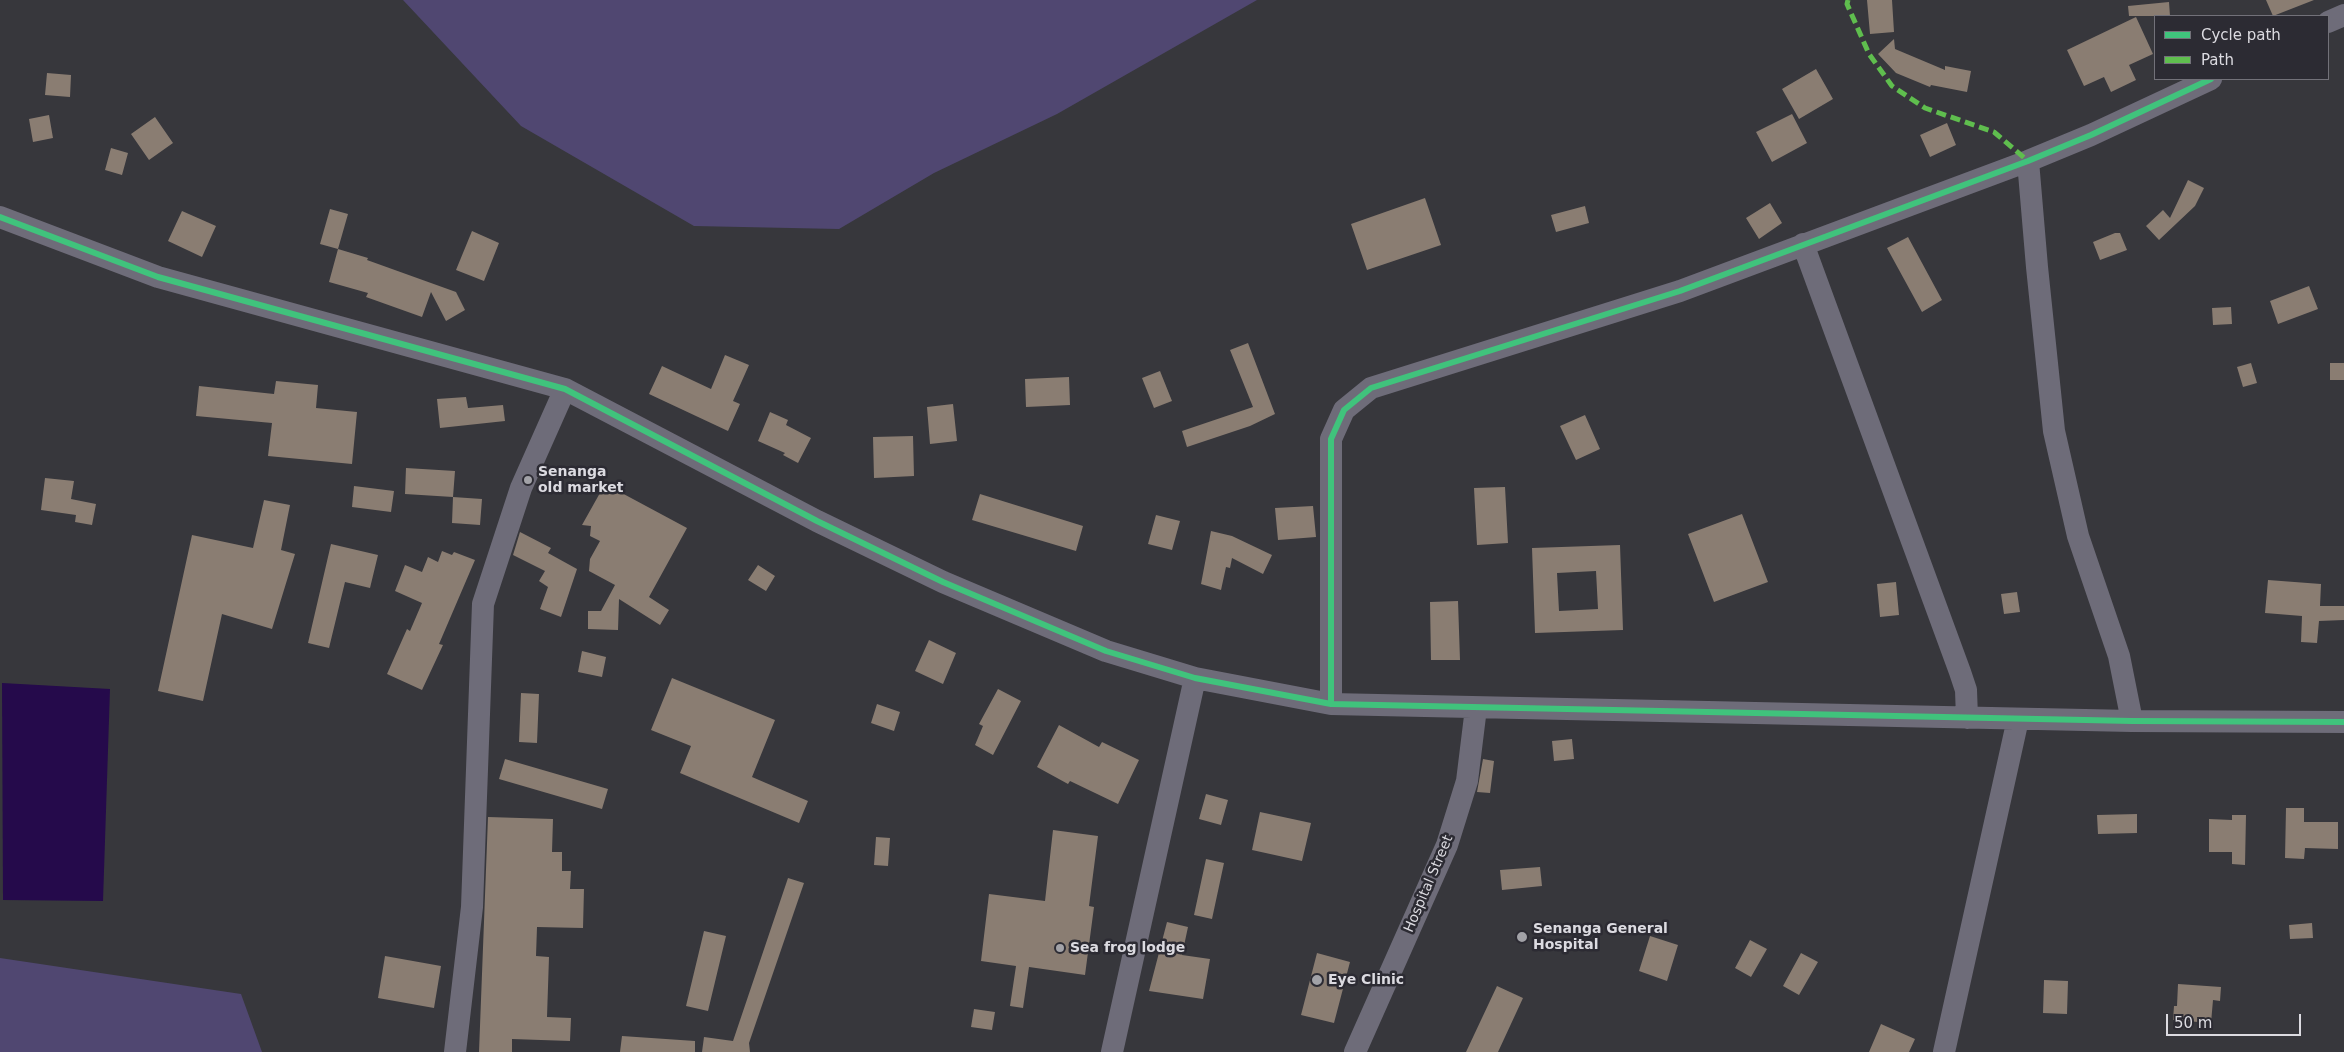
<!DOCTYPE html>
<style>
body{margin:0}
#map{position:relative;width:2344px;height:1052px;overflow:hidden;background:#37373c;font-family:"DejaVu Sans",sans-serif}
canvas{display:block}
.legend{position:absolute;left:2154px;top:15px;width:175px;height:65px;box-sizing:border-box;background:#2c2b33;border:1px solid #727179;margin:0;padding:6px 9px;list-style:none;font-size:15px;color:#dcdbe1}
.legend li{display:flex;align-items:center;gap:10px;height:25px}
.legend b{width:25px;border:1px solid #727179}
.scale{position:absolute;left:2166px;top:1014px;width:135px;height:22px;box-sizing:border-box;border:2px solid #dcdbe1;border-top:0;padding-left:6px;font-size:15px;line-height:18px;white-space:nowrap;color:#dcdbe1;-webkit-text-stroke:4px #2c2b33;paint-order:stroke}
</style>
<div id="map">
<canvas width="2344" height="1052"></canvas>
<ul class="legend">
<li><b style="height:6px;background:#40c37c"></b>Cycle path</li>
<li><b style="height:6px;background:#5fbe4e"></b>Path</li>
</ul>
<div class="scale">50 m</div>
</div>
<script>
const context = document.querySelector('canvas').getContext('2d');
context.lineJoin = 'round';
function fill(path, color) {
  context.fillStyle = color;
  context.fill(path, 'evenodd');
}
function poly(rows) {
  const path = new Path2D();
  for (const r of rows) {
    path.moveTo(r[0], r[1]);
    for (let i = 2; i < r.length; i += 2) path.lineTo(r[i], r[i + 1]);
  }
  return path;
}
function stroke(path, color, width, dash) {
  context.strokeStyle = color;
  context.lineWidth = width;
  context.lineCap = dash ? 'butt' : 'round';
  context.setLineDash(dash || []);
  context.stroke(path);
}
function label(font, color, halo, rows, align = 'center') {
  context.font = font + ' "DejaVu Sans",sans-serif';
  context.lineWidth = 5;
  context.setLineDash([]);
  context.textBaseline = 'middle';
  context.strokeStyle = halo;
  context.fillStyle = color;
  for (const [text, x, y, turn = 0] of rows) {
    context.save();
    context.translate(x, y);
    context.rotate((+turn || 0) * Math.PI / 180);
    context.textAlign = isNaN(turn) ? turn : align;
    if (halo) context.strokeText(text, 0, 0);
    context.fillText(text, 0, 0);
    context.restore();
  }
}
fill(poly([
 [403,0,1257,0,1057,114,934,173,839,229,694,226,521,126],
 [0,958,241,994,262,1052,0,1052]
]), '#504771');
fill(poly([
 [2,683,110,689,103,901,3,900]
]), '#250a4b');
fill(poly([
 [1867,0,1892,0,1894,32,1870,34],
 [2266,0,2314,0,2273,16],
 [2169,2,2170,16,2129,16,2128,6],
 [2136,17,2153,54,2129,65,2136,80,2111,92,2104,77,2084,86,2067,50],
 [1894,39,1895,49,1945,70,1945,66,1971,71,1967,92,1931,85,1930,87,1896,73,1878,54],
 [1816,69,1833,99,1799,119,1782,89],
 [47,73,71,75,70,97,45,95],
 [1792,114,1807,143,1772,162,1756,132],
 [49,115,53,138,33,142,29,119],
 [155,117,173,143,149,160,131,134],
 [1947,123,1956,145,1930,157,1920,135],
 [111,148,128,153,122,175,105,170],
 [2188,180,2204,188,2195,206,2159,240,2146,226,2163,210,2170,218],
 [1425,198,1441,245,1367,270,1351,224],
 [1770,203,1782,223,1759,239,1746,218],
 [1585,206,1589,223,1556,232,1551,215],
 [330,209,348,214,338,249,320,244],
 [182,211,216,226,202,257,168,241],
 [472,231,499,243,484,281,456,270],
 [2115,233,2120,233,2127,250,2100,260,2093,242],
 [1908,237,1942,300,1922,312,1887,248],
 [338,249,368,258,367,260,456,292,465,310,446,321,431,292,422,317,366,297,368,293,329,282],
 [2309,286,2318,309,2278,324,2270,301],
 [2231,307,2232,324,2213,325,2212,308],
 [1248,343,1275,414,1250,426,1187,447,1182,431,1253,407,1230,350],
 [725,355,749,365,733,401,740,404,728,431,649,394,662,366,711,389],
 [2251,363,2257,383,2243,387,2237,367],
 [2330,363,2344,363,2344,380,2330,380],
 [1160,371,1172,401,1154,408,1142,378],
 [1069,377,1070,405,1026,407,1025,379],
 [276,381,318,385,316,408,357,412,352,464,268,456,272,423,196,416,199,386,274,394],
 [466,397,468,408,503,405,505,421,440,428,437,399],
 [953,404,957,441,930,444,927,407],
 [770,412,788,420,786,425,811,438,798,463,783,455,785,453,758,441],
 [1585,415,1600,449,1576,460,1560,426],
 [913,436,914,476,874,478,873,437],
 [406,468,455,471,453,497,405,494],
 [45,478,74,481,71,499,96,504,92,525,75,522,76,515,41,510],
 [605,484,687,528,649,597,669,610,660,625,619,599,618,630,588,629,588,611,601,611,615,585,589,571,590,559,600,541,590,536,591,526,582,525],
 [354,486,394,491,391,512,352,507],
 [1505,487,1508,543,1477,545,1474,488],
 [980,494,1083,526,1076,551,972,520],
 [453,497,482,499,480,525,452,523],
 [264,500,290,505,281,550,295,554,272,629,222,614,203,701,158,691,192,535,253,548],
 [1313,506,1316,537,1278,540,1275,508],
 [1742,514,1768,582,1714,602,1688,534],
 [1156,515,1180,521,1172,550,1148,544],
 [1211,531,1232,536,1272,555,1263,574,1232,558,1230,568,1226,567,1221,590,1201,584],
 [520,532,551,548,548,553,577,569,561,617,540,609,548,587,539,581,545,571,513,555],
 [331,544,378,555,370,588,345,582,329,648,308,643],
 [1620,545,1623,630,1535,633,1532,548],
 [1596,571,1598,609,1559,611,1557,573],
 [442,551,452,555,454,552,475,560,439,644,443,645,422,690,387,674,407,629,410,631,422,603,395,591,405,565,422,572,428,557,438,562],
 [758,565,775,576,766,591,748,580],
 [2268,580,2321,584,2320,606,2344,606,2344,620,2319,621,2317,643,2301,642,2302,616,2265,613],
 [1896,582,1899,615,1880,617,1877,584],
 [2017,592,2020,612,2004,614,2001,594],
 [1458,601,1460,660,1431,660,1430,602],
 [929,640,956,653,943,684,915,671],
 [582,651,606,657,602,677,578,672],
 [672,678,775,720,752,777,808,801,799,823,680,773,691,746,651,730],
 [998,689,1021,701,993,755,975,745,983,726,979,724],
 [521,693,539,694,537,743,519,742],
 [877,704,900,712,894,731,871,723],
 [1059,725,1099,747,1102,742,1139,760,1118,804,1070,781,1068,784,1037,767],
 [1572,739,1574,759,1554,761,1552,741],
 [505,759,608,789,602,809,499,779],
 [1483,759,1494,761,1490,793,1477,792],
 [1206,794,1228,800,1221,825,1199,819],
 [2286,808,2304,808,2304,822,2338,822,2338,849,2305,848,2304,859,2285,858],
 [1260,812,1311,823,1302,861,1252,850],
 [2137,814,2137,833,2098,834,2097,815],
 [2232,815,2246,815,2245,865,2232,864,2232,852,2209,852,2209,819,2232,820],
 [488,817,553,819,552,852,562,852,562,871,571,871,570,889,584,889,583,928,537,927,536,956,549,957,547,1017,571,1018,570,1041,512,1039,512,1052,479,1052],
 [1053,830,1098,836,1089,906,1094,907,1085,975,1029,967,1023,1008,1010,1006,1016,966,981,961,989,894,1045,901],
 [876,837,890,838,888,866,874,865],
 [1206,859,1224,863,1212,919,1194,915],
 [1540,867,1542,886,1502,890,1500,870],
 [788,878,804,883,749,1043,750,1052,702,1052,704,1037,733,1041],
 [1167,922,1188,927,1182,955,1210,959,1203,999,1149,991],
 [2312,923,2313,938,2290,939,2289,925],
 [704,931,726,936,708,1011,686,1006],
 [1650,936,1678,945,1667,981,1639,971],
 [1750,940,1767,949,1751,977,1735,968],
 [1317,953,1350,962,1334,1023,1301,1015],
 [1801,953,1818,962,1799,995,1783,986],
 [385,956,441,966,434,1008,378,998],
 [2044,980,2068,981,2067,1014,2043,1013],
 [2178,984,2221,987,2220,1001,2213,1000,2211,1023,2173,1020,2174,1006,2177,1006],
 [1497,986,1523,998,1498,1052,1466,1052],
 [974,1009,995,1012,992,1030,971,1027],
 [1881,1024,1915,1039,1909,1052,1869,1052],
 [622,1036,695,1041,695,1052,620,1052]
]), '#8a7d72');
stroke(poly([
 [2328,22,2344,15],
 [2028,161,2037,267,2054,431,2078,536,2119,656,2132,721],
 [0,217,158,277,565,389,817,521,943,582,1106,651,1195,678,1331,704,2132,721,2344,722],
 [1803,244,1960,672,1966,690,1967,718],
 [1331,704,1331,439,1344,410,1371,388,1680,291,2028,161,2091,135,2211,79],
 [455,1052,472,907,483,604,521,488,565,389],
 [1112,1052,1195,678],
 [1355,1052,1447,845,1467,781,1476,708],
 [1944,1052,2018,719]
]), '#6e6c79', 22);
stroke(poly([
 [1848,0,1847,4,1869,54,1892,86,1925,108,1994,132,2028,161]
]), '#5fbe4e', 5, [10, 5]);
stroke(poly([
 [0,217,158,277,565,389,817,521,943,582,1106,651,1195,678,1331,704,2132,721,2344,722],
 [1331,704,1331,439,1344,410,1371,388,1680,291,2028,161,2091,135,2211,79]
]), '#40c37c', 6);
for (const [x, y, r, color] of [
 [528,480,5,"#a2a2a7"],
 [1522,937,6,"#a2a2a7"],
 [1060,948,5,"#a2a2a7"],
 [1317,980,6,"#a2a2a7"]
]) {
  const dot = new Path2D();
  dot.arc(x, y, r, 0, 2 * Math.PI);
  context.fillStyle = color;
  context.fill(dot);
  stroke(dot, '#2c2b33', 2);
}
label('bold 14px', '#dcdbe1', '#2c2b33', [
 ["Senanga",538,472],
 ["old market",538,488],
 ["Senanga General",1533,929],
 ["Hospital",1533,945],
 ["Sea frog lodge",1070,948],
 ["Eye Clinic",1328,980]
], 'left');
label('14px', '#dcdbe1', '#2c2b33', [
 ["Hospital Street",1429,884,-67]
]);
</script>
